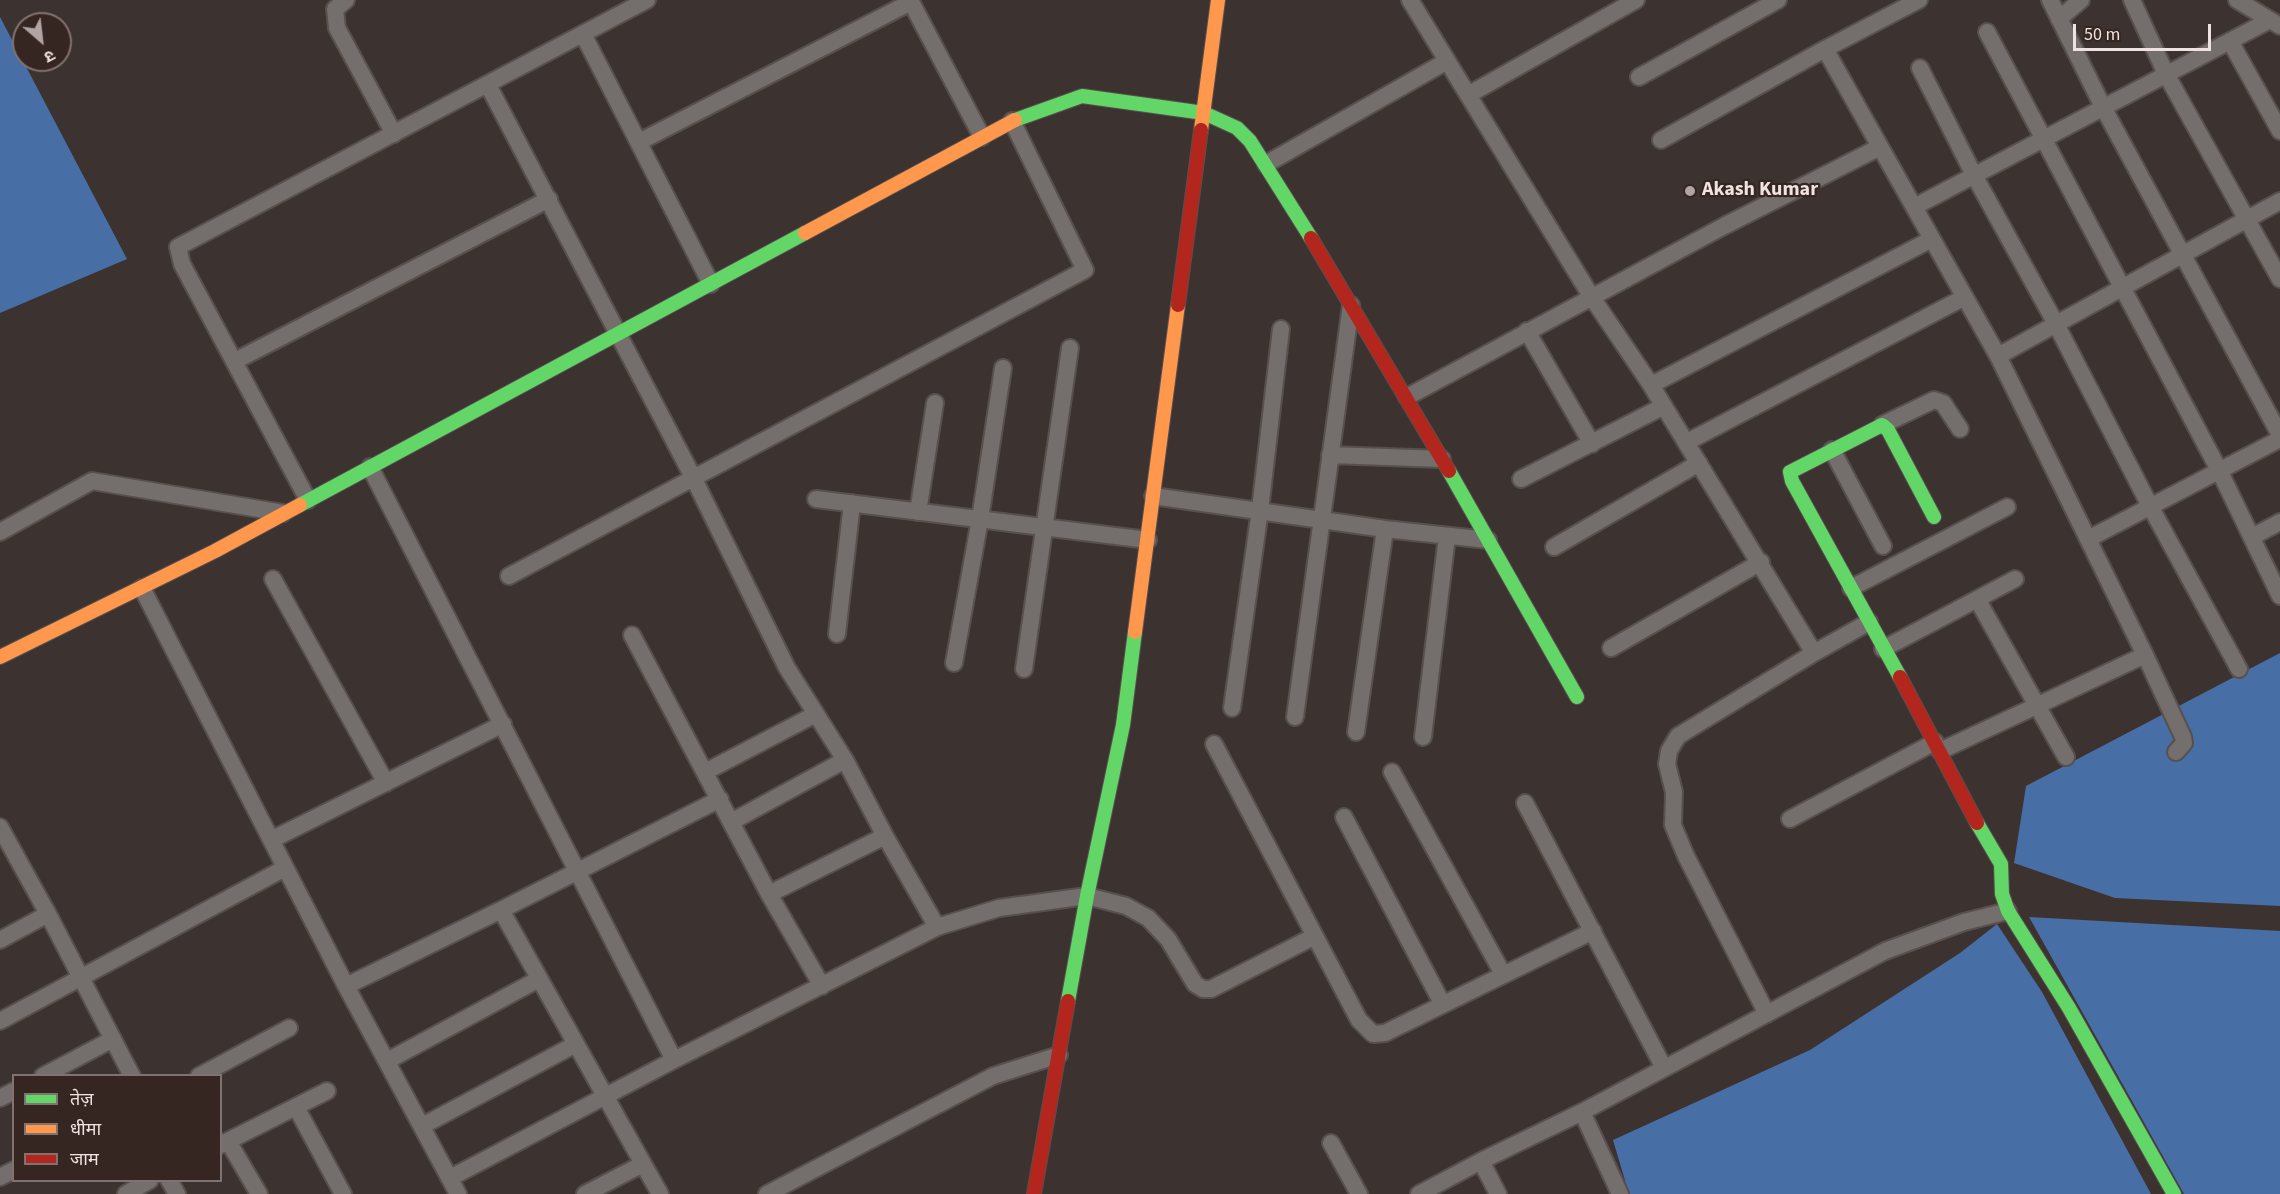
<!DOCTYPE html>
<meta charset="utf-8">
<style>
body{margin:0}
#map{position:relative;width:2280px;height:1194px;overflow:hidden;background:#3c3331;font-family:"Source Sans 3","Noto Sans Devanagari",sans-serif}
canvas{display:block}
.legend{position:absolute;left:12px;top:1074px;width:210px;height:108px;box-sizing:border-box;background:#362622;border:2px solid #80726e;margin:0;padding:8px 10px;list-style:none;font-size:18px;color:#eee3e0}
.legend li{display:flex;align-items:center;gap:12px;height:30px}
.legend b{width:30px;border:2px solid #80726e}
.north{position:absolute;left:12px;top:12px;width:60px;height:60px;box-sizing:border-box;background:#362622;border:2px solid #80726e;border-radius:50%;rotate:152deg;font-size:16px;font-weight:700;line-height:24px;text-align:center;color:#eee3e0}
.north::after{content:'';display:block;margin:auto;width:21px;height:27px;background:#b0a5a3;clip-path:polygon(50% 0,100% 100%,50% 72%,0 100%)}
.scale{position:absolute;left:2073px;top:24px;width:138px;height:27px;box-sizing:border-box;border:3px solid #eee3e0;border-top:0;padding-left:8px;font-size:18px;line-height:21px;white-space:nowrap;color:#eee3e0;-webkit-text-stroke:4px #362622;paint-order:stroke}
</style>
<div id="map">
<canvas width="2280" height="1194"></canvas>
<ul class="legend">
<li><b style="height:8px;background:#63d668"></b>तेज़</li>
<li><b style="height:8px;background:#ff974d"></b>धीमा</li>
<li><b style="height:8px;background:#b3261e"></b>जाम</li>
</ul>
<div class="north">उ</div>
<div class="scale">50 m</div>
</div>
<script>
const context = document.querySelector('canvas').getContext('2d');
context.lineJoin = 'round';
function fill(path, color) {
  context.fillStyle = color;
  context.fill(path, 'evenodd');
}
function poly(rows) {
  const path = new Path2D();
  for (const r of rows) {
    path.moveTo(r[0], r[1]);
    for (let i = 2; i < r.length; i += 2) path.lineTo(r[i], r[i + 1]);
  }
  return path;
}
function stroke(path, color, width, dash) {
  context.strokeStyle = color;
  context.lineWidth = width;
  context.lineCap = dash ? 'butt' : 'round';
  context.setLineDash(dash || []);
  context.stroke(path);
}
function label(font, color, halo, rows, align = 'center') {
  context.font = font + ' "Source Sans 3",sans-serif';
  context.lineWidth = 4.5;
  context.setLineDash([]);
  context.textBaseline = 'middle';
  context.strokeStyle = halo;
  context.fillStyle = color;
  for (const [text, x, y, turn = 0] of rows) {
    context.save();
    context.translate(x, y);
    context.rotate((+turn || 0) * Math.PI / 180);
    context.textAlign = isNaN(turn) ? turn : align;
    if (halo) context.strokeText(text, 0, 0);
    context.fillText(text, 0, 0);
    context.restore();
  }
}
fill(poly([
 [0,17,127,259,0,313],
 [2280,653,2280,906,2115,898,2014,863,2026,786],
 [2029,917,2280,931,2280,1194,2184,1194],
 [1997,924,2042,992,2151,1194,1629,1194,1613,1140,1810,1050,1960,953]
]), '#486ea6');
const street = poly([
 [346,0,335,9,337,28,394,134],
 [910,0,982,137],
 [1410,0,1591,296,1651,385,1814,653],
 [2050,0,2103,107,2280,435],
 [2132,0,2166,74,2280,279],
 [2237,0,2280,26],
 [2059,19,2081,0],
 [1987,32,2219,470,2280,596],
 [583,34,711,284],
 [2230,41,2280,131],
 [1825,49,1998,356,2145,655,2183,737,2184,743,2176,752],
 [1920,68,1974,175,2056,324,2150,506,2239,669],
 [1639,77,1778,0],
 [488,85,694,479,787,668,845,760,885,836,937,927],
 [1468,95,1636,0],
 [1661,140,1825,49,1919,0],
 [639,142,911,2],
 [1266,164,1447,61],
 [1914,207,2270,20],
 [1527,331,1592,444],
 [1998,356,2280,201],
 [235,361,549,199],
 [1651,385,1932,239],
 [1407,397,1724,226,1880,147],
 [1882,425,1934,400,1943,403,1960,429],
 [1687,442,1965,297],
 [1832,450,1883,546],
 [1330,455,1442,459],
 [370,467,674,1060],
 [1521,479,1664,406],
 [1153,496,1385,529,1488,540],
 [816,499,1148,540],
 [308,500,182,264,178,247,647,0],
 [918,512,935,403],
 [0,532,92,481,283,513],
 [2252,537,2280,522],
 [2088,539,2280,439],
 [1554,547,1699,463],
 [509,576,1085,270,1012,121],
 [273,579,386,783],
 [142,588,346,986,458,1194],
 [1851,588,2007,507],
 [1977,599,2066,757],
 [837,634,852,503],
 [632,635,769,894,822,986],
 [1611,648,1761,562],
 [1883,649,2015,579],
 [954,663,980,519,1003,368],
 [1024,669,1070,348],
 [1232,708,1260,510,1281,329],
 [1295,717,1351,305],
 [1356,732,1385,529],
 [1423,737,1447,536],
 [1214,744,1359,1020,1373,1034,1385,1033,1593,931],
 [1940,751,2145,655],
 [705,772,816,714],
 [1392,772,1503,974],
 [1525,803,1664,1068],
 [1344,817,1442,1003],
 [1790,819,1935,742],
 [731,822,845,760],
 [0,827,48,914,132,1076],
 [271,840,503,724],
 [769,894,885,836],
 [501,910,660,1194],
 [0,940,48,914],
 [346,986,501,910,720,799],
 [1767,1014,1686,856,1673,825,1674,792,1667,764,1669,751,1678,736,1814,653,1869,622],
 [0,1021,285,868],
 [387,1061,539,979],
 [43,1076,113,1039],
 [199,1076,289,1028],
 [0,1098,14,1091],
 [296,1107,343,1194],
 [1582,1112,1620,1194],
 [422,1126,576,1044],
 [228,1141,259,1194],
 [1331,1143,1359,1194],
 [220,1145,327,1091],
 [1481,1161,1498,1194],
 [0,1177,14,1170],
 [450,1178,674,1060,937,927,999,908,1087,896,1126,906,1148,918,1168,939,1195,984,1203,989,1211,989,1315,936],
 [169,1180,177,1194],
 [126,1194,150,1180],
 [585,1194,643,1164],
 [767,1194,993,1076,1059,1055],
 [1419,1194,1481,1161,1582,1112,1885,951,1964,922,2008,911]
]);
const fast = poly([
 [1015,120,1082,96,1204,113,1237,128,1250,141,1311,238],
 [1449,471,1577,697],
 [300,505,805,233],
 [1900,677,1792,481,1790,472,1882,425,1888,430,1934,517],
 [1977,823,2001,864,2002,894,2008,911,2069,1008,2174,1194],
 [1068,1001,1087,896,1123,725,1135,632]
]);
const slow = poly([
 [1201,130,1218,0],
 [805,233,1015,120],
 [1135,632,1178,305],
 [0,657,215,551,300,505]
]);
const jam = poly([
 [1311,238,1449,471],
 [1178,305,1201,130],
 [1900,677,1977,823],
 [1034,1194,1068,1001]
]);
stroke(street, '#57504d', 20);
stroke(fast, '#57504d', 16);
stroke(slow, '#57504d', 16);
stroke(jam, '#57504d', 16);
stroke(street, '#746e6c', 16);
stroke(fast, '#63d668', 14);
stroke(slow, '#ff974d', 14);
stroke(jam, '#b3261e', 14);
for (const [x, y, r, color] of [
 [1690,191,6,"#b0a5a3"]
]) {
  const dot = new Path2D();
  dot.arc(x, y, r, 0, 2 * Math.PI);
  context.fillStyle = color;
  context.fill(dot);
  stroke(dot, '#362622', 2);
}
label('bold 20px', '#eee3e0', '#362622', [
 ["Akash Kumar",1702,191]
], 'left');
</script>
